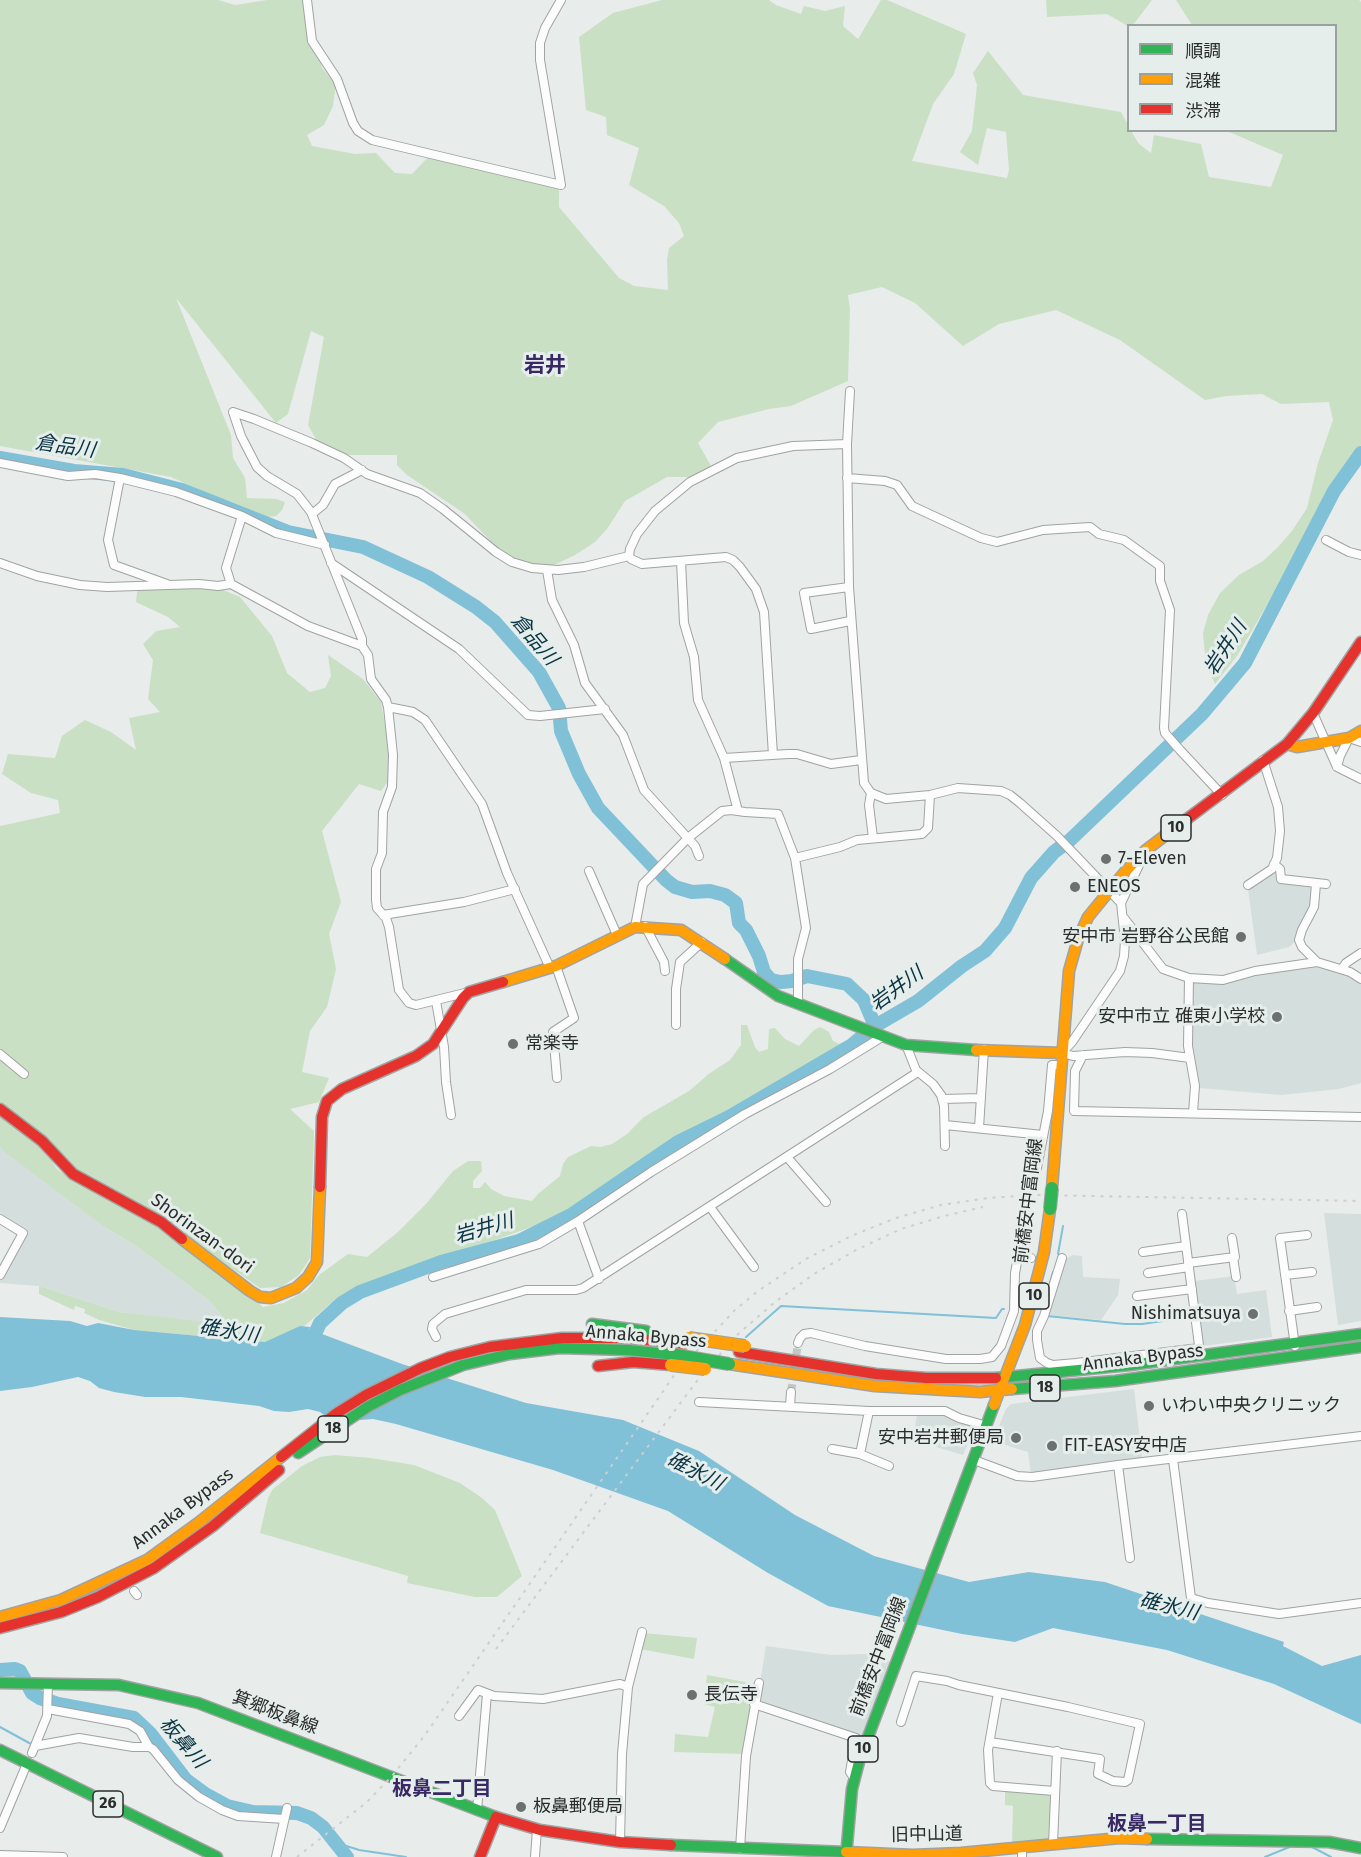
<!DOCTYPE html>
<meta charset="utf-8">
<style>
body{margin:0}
#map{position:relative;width:1361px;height:1857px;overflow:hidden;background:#e8eceb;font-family:"Fira Sans","Noto Sans JP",sans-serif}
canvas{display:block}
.legend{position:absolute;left:1127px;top:24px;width:210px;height:108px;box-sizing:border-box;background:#e6eeec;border:2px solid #9ba19f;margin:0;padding:8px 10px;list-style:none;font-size:18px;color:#2a2d2c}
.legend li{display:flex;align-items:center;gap:12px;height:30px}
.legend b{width:30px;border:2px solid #9ba19f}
</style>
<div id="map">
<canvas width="1361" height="1857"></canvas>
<ul class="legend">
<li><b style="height:8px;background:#30b455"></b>順調</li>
<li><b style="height:8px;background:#ff9f0a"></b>混雑</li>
<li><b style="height:8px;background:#e5322d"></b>渋滞</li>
</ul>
</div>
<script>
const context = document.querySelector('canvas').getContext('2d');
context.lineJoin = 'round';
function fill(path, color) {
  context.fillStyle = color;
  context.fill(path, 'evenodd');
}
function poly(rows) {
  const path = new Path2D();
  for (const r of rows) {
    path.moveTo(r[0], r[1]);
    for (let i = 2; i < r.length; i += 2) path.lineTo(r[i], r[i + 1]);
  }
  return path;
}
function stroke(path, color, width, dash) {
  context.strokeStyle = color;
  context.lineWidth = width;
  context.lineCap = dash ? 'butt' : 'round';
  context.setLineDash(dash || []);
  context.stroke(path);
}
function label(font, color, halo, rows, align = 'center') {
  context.font = font + ' "Fira Sans","Noto Sans JP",sans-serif';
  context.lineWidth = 6;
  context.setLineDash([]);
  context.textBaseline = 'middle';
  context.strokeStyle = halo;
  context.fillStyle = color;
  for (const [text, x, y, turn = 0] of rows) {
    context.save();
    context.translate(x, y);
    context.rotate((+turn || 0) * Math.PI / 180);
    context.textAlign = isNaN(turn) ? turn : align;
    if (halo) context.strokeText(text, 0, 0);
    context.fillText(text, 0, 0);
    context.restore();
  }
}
fill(poly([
 [1273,873,1276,874,1276,882,1310,884,1314,889,1312,907,1297,940,1289,947,1257,955,1248,889],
 [1314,965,1346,973,1361,983,1361,1083,1339,1089,1281,1095,1200,1088,1192,1051,1192,984,1196,981,1222,984,1253,974],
 [0,1147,103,1226,136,1246,211,1302,230,1326,119,1312,39,1286,0,1283,0,1280,27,1229,0,1213],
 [1324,1213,1361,1214,1361,1321,1338,1325],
 [1073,1255,1082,1256,1083,1277,1120,1279,1118,1295,1101,1320,1047,1315,1064,1260],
 [1234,1276,1237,1294,1266,1290,1272,1337,1203,1346,1195,1281],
 [1134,1389,1142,1458,1031,1475,1028,1452,993,1441,1006,1409,1011,1404],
 [917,1415,942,1415,975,1427,963,1455,913,1440],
 [766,1646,831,1655,868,1654,891,1662,862,1737,757,1702]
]), '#d4dedc');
fill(poly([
 [0,0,218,0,235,5,267,0,308,0,322,68,336,84,333,106,324,125,307,135,312,146,355,154,376,153,395,173,412,174,429,156,542,180,555,179,559,190,559,207,619,278,634,286,668,290,667,260,669,248,684,236,679,223,664,206,629,185,639,148,607,135,606,117,586,110,579,37,613,13,662,0,769,0,776,5,801,14,804,6,825,11,845,6,843,26,858,39,881,0,887,0,966,34,954,74,933,104,912,161,1007,178,1009,170,1006,132,987,128,978,165,960,152,972,131,977,85,973,73,988,51,1023,95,1121,112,1128,125,1128,130,1131,131,1139,144,1151,153,1154,135,1201,144,1209,177,1271,187,1283,155,1227,131,1336,130,1336,26,1192,25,1176,0,1359,0,1361,2,1361,445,1330,486,1294,559,1237,656,1215,684,1206,665,1203,633,1208,615,1220,593,1239,575,1263,561,1278,547,1292,531,1307,508,1318,463,1333,420,1329,402,1281,404,1262,394,1226,396,1205,400,1120,340,1056,310,999,324,963,346,915,303,882,287,848,295,850,309,848,381,791,406,769,409,718,422,698,443,711,466,690,477,667,477,625,501,607,529,595,542,575,555,548,568,527,563,508,555,496,547,465,514,407,475,397,465,397,455,345,455,321,448,308,425,324,337,311,331,288,414,276,423,176,298,231,435,233,458,245,478,247,498,276,499,285,502,282,510,276,516,261,518,171,477,0,446],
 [1046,0,1152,0,1133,25,1128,26,1107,14,1047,17],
 [173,586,218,588,240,597,272,636,287,673,310,692,325,688,331,676,328,655,363,679,381,702,390,754,391,777,381,791,359,784,322,831,341,902,329,934,336,969,327,1007,310,1031,302,1072,329,1078,319,1102,290,1109,314,1131,310,1258,299,1275,281,1287,260,1288,204,1249,176,1225,76,1171,0,1104,0,826,60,813,58,800,31,793,2,774,8,754,55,758,62,736,85,720,111,732,136,750,129,718,160,712,148,699,153,660,143,644,156,631,180,627,168,617,136,602,137,592,141,588],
 [741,1025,747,1025,755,1047,759,1052,768,1049,769,1029,775,1028,785,1039,799,1046,814,1030,820,1027,829,1032,833,1041,839,1044,854,1038,842,1049,677,1139,551,1220,419,1267,366,1284,330,1304,296,1333,266,1342,134,1330,99,1320,84,1313,85,1309,75,1306,74,1310,39,1294,39,1286,119,1312,229,1325,211,1302,136,1246,103,1226,5,1152,0,1147,0,1114,44,1149,57,1169,69,1178,160,1226,198,1253,263,1307,284,1303,307,1290,319,1275,348,1254,367,1257,398,1232,426,1204,453,1171,468,1161,481,1161,482,1171,473,1181,473,1188,480,1188,485,1182,491,1189,504,1196,532,1201,538,1194,560,1176,563,1164,568,1157,591,1146,600,1147,612,1144,627,1134,644,1117,689,1091,710,1073,730,1060,741,1045],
 [335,1455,371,1458,414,1465,460,1483,482,1498,495,1510,522,1576,497,1597,475,1597,407,1583,408,1576,260,1533,268,1498,273,1489,302,1466,320,1457],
 [644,1633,697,1638,694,1659,640,1649],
 [707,1675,756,1684,744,1754,674,1752,675,1734,708,1737,715,1707,704,1704],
 [1005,1790,1048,1794,1051,1797,1050,1838,1046,1842,1012,1843,1013,1806,1005,1805]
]), '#c9e0c4');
fill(poly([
 [0,1317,70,1321,87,1326,98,1323,134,1330,265,1342,300,1326,310,1327,308,1336,322,1334,402,1364,526,1403,623,1420,699,1451,795,1515,874,1556,969,1582,1029,1572,1105,1582,1284,1642,1283,1646,1322,1666,1361,1655,1361,1724,1274,1684,1167,1650,1053,1628,1015,1642,962,1634,828,1606,768,1573,668,1511,553,1470,396,1424,373,1419,333,1422,320,1412,308,1409,289,1412,274,1411,259,1406,181,1397,145,1397,114,1392,99,1388,90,1381,78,1377,32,1387,0,1391]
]), '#80c1d8');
stroke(poly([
 [1058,1254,1063,1226],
 [1043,1306,1053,1272],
 [1047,1316,1125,1324,1142,1324,1191,1317],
 [746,1337,781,1306,996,1318,1002,1309,1004,1309],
 [0,1727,31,1744],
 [337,1843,359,1850,406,1857],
 [1312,1847,1331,1857],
 [1265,1857,1292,1846]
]), '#80c1d8', 2);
stroke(poly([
 [0,458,74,471,123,475,182,490,288,532,363,547,428,577,476,607,495,622,539,672,559,708,561,731,579,774,598,808,666,880,675,887,692,892,710,891,725,895,736,903,739,923,746,930,759,956,764,972,771,980,781,982,792,981,807,976,847,984,864,1000,875,1026],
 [304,1348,314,1336,320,1323,342,1303,360,1292,441,1262,519,1241,571,1215,678,1142,729,1117,852,1045,875,1026,918,1001,962,966,985,951,1005,928,1031,878,1054,852,1069,841,1202,714,1245,663,1334,491,1361,453],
 [0,1670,15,1669,20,1671,32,1693,40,1698,58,1704,134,1718,150,1733,186,1780,205,1794,227,1806,253,1812,297,1813,311,1818,323,1827,347,1857]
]), '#80c1d8', 14);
stroke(poly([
 [791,1392,798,1343]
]), '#c2c6c5', 8, [8, 4]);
const street = poly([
 [307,0,312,41,337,79,353,123,358,131,372,140,561,185,540,60,540,43,545,28,561,0],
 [850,391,847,444,849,587,864,783,871,793,886,799,930,795,958,788,1001,791,1010,795,1020,803,1057,836,1121,903,1125,940,1124,956,1120,971,1072,1042,1062,1053,1073,1056,1125,1052,1152,1053,1190,1058],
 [233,412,241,436,257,467,267,476,297,494,311,512,362,639,362,646,368,655,371,679,386,700,388,707,393,755,392,787,383,812,382,853,376,869,376,900,377,908,386,918,389,927,399,990,409,1003,416,1005,469,992],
 [233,412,254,419,312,443,344,458,367,474,420,493,443,509,496,552,512,562,532,568,558,570,584,567,629,556],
 [0,463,68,476,95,474,120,478,176,492,242,516,276,533,325,545],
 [120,478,108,540,114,565,167,584],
 [847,478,885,481,897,485,912,506,981,538,997,542,1043,530,1090,527,1099,534,1124,540,1160,566,1160,581,1170,610,1164,728,1165,733,1180,750,1222,795],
 [312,514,323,505,335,484,362,470],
 [1326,540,1349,552,1361,555],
 [681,561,684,623,694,657,698,700,724,758,738,811],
 [0,563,37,576,80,585,107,587,199,584,218,586,231,584,308,626,362,646],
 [331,563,459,649,528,715,540,716,605,709],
 [547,570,552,600,574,645,585,683,623,735,644,790,695,846,699,856],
 [231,584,226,568,242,516],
 [849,587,804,593,811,629,850,621],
 [388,707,413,712,425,720,482,804,507,873,550,968],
 [1313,713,1337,767,1361,779],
 [773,755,764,612,756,589,740,567,733,560,726,557,642,564,631,559,629,556,630,549,637,534,655,511,690,482,737,458,793,446,847,444],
 [724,758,788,754,797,754,831,764,861,760],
 [1337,767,1340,756,1349,738,1361,742],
 [871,793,869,805,873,838],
 [795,858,806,928,798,959,798,1004],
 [1274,864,1280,869,1281,879,1326,884],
 [589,871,617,935],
 [1316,884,1314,907,1302,930,1299,940,1302,947,1317,962],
 [1248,885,1272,869,1277,858,1280,831,1278,807,1263,760],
 [1121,903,1141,861],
 [383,915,464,902,515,889],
 [1124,918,1163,969,1189,978,1188,1046,1195,1086,1193,1113],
 [645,926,664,962,665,971],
 [635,927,643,884,688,838,722,811,731,810,745,812,778,814,795,858,840,847,857,840,922,834,928,828,930,795],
 [556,966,574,1018,553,1032,557,1078],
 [1342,969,1346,963,1361,953],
 [1189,978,1223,980,1255,971,1317,962,1350,972,1361,979],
 [436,1001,444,1047,446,1082,451,1115],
 [676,1025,676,989,680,962,702,942],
 [906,1045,916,1070,933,1084,941,1095,944,1106,945,1146],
 [0,1054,24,1074],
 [1083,1055,1075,1071,1074,1111,1361,1117],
 [942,1099,981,1098],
 [945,1125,1043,1135],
 [979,1128,984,1049],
 [787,1157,826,1202],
 [1035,1178,1048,1111,1052,1065,1060,1065],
 [710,1207,754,1267],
 [1182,1214,1200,1353],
 [0,1219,23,1233,0,1275],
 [578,1221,599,1279],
 [1143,1252,1186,1246],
 [1233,1257,1236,1277],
 [1062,1258,1044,1316,1037,1331,1037,1340,1040,1358,1047,1363,1053,1365,1076,1363,1199,1348],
 [1188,1263,1235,1257,1232,1238],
 [1148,1273,1189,1267],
 [1285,1275,1312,1272],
 [433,1277,539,1244,578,1221,651,1172,745,1114,830,1069,882,1037],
 [1137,1296,1192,1289],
 [1289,1311,1317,1307],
 [436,1337,432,1329,433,1324,445,1314,526,1290,576,1290,583,1288,918,1072],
 [798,1343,800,1338,804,1334,811,1333,865,1346,946,1359,980,1359,992,1357,1001,1346,1014,1311,1015,1273,1018,1257,1031,1258],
 [1295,1346,1280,1238,1307,1235],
 [699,1402,869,1411,945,1411,959,1418,987,1426],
 [790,1406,791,1392],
 [832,1449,860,1454,889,1466],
 [860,1454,869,1411],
 [1173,1459,1191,1598,1208,1603,1279,1614,1361,1603],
 [974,1460,1017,1476,1032,1477,1118,1465,1361,1436],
 [1118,1465,1130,1558],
 [134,1591,137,1595],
 [998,1693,988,1750,990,1783,993,1786,1054,1791],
 [754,1704,856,1738,850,1772,854,1778],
 [48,1709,129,1724,140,1731,149,1747,153,1749,178,1780,199,1797,222,1810,238,1816,284,1819],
 [459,1716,478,1690,494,1696,543,1699,620,1684,628,1687],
 [901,1722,916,1676,947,1681,959,1685,1068,1707,1140,1724,1128,1780,1125,1782,1113,1781,1098,1774,1100,1759,990,1742],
 [35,1746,79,1738,133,1747,149,1747],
 [32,1753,47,1716,48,1683],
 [477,1810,487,1694],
 [0,1828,26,1766],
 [620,1842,622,1754,628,1687,642,1632],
 [1053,1844,1057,1751],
 [1022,1847,1022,1857],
 [740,1849,746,1756,759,1683],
 [0,1855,63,1857],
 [276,1857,287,1808],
 [535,1857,537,1829]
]);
const fast = poly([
 [725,959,778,996,906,1045,976,1050],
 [592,1324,646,1331],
 [996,1378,1130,1365,1361,1334],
 [1012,1389,1115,1381,1361,1347],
 [298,1453,369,1406,400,1390,463,1365,510,1354,560,1348,628,1350,676,1355],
 [0,1683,119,1685,198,1703,496,1817],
 [0,1750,217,1857],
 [1147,1839,1329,1842,1361,1848],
 [671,1845,846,1852],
 [846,1857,852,1789,860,1758,994,1405]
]);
const slow = poly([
 [1287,744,1297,747,1349,738,1361,731],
 [503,982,556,966,635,927,681,930,725,959],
 [976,1050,1062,1053],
 [1052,1188,1069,971,1078,939,1088,917,1124,873,1146,850,1187,819],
 [182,1239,250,1291,260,1297,271,1298,296,1288,308,1277,317,1262,320,1187],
 [729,1364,875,1386,980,1392,1012,1389],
 [994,1405,1025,1325,1044,1252,1050,1209],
 [0,1617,61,1600,147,1560,198,1523,281,1457],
 [846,1852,913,1855,961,1853,1120,1838,1147,1839]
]);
const jam = poly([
 [1187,819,1287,744,1313,713,1361,642],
 [0,1109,42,1141,73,1174,161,1222,182,1239],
 [320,1187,322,1117,327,1101,342,1089,416,1056,433,1044,463,998,469,992,503,982],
 [739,1352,876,1374,926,1378,996,1378],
 [598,1366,633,1362,671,1365],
 [281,1457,337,1413,366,1395,421,1368,450,1357,490,1347,562,1338,629,1338,684,1344],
 [0,1628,61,1612,98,1597,154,1568,213,1526,279,1470],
 [480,1857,496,1817,540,1830,620,1842,671,1845]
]);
stroke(street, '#a0a3a2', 10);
stroke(fast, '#a0a3a2', 13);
stroke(slow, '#a0a3a2', 13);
stroke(jam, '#a0a3a2', 13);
stroke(street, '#fcfcfc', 8);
stroke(fast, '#30b455', 10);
stroke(slow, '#ff9f0a', 10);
stroke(jam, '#e5322d', 10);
stroke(poly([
 [496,1649,700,1377,737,1335,775,1302,814,1274,856,1250,901,1229,944,1216,983,1207],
 [297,1857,367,1802,392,1776,425,1735,675,1374,735,1310,758,1291,806,1259,851,1236,896,1218,941,1205,988,1198,1035,1195,1361,1201]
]), '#cecece', 2, [3, 6]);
const fastBridge = poly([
 [1050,1209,1052,1188],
 [676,1355,729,1364]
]);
const slowBridge = poly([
 [689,1338,745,1346],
 [671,1365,705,1369]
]);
stroke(fastBridge, '#a0a3a2', 14, []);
stroke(slowBridge, '#a0a3a2', 14, []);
stroke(fastBridge, '#30b455', 12);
stroke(slowBridge, '#ff9f0a', 12);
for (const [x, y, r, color] of [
 [1106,859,6,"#6c706f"],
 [1075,887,6,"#6c706f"],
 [1241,937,6,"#6c706f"],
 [1277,1017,6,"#6c706f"],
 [513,1044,6,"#6c706f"],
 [1253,1314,6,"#6c706f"],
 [1149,1406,6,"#6c706f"],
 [1016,1438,6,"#6c706f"],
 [1052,1446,6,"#6c706f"],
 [692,1695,6,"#6c706f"],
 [521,1807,6,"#6c706f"]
]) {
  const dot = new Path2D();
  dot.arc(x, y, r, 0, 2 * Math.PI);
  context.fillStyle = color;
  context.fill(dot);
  stroke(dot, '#e6eeec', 2);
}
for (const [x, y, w] of [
 [1176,828,30],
 [1034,1296,30],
 [1045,1388,30],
 [333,1429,30],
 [863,1749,30],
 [108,1804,30]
]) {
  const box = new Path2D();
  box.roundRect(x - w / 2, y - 13, w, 26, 4.5);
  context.fillStyle = '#e6eeec';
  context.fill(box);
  stroke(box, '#2a2d2c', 1.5);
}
label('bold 16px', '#2a2d2c', null, [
 ["10",1176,828],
 ["10",1034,1296],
 ["18",1045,1388],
 ["18",333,1429],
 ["10",863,1749],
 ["26",108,1804]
]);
label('18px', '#2a2d2c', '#e6eeec', [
 ["7-Eleven",1118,859],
 ["ENEOS",1087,887],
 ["安中市 岩野谷公民館",1229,937,"right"],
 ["安中市立 碓東小学校",1265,1017,"right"],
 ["常楽寺",525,1044],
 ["Nishimatsuya",1241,1314,"right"],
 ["いわい中央クリニック",1161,1406],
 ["安中岩井郵便局",1004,1438,"right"],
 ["FIT-EASY安中店",1064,1446],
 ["長伝寺",704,1695],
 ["板鼻郵便局",533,1807]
], 'left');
label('18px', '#2a2d2c', '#e6eeec', [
 ["前橋安中富岡線",1029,1201,-83],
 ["Shorinzan-dori",202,1234,36],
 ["Annaka Bypass",646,1337,5],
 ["Annaka Bypass",1143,1358,-7],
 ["Annaka Bypass",183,1509,-37],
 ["前橋安中富岡線",879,1657,-69],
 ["箕郷板鼻線",275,1713,21],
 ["旧中山道",927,1835,-1]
]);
label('italic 20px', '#0a3443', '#e6eeec', [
 ["倉品川",65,447,8],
 ["倉品川",534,640,50],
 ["岩井川",1226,648,-57],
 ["岩井川",897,989,-36],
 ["岩井川",484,1229,-16],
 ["碓氷川",229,1332,9],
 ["碓氷川",695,1472,27],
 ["碓氷川",1169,1607,14],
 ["板鼻川",183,1743,49]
]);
label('bold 20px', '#382964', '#e6eeec', [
 ["板鼻二丁目",442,1789],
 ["板鼻一丁目",1157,1824]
]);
label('bold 21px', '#382964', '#e6eeec', [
 ["岩井",545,366]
]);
</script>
